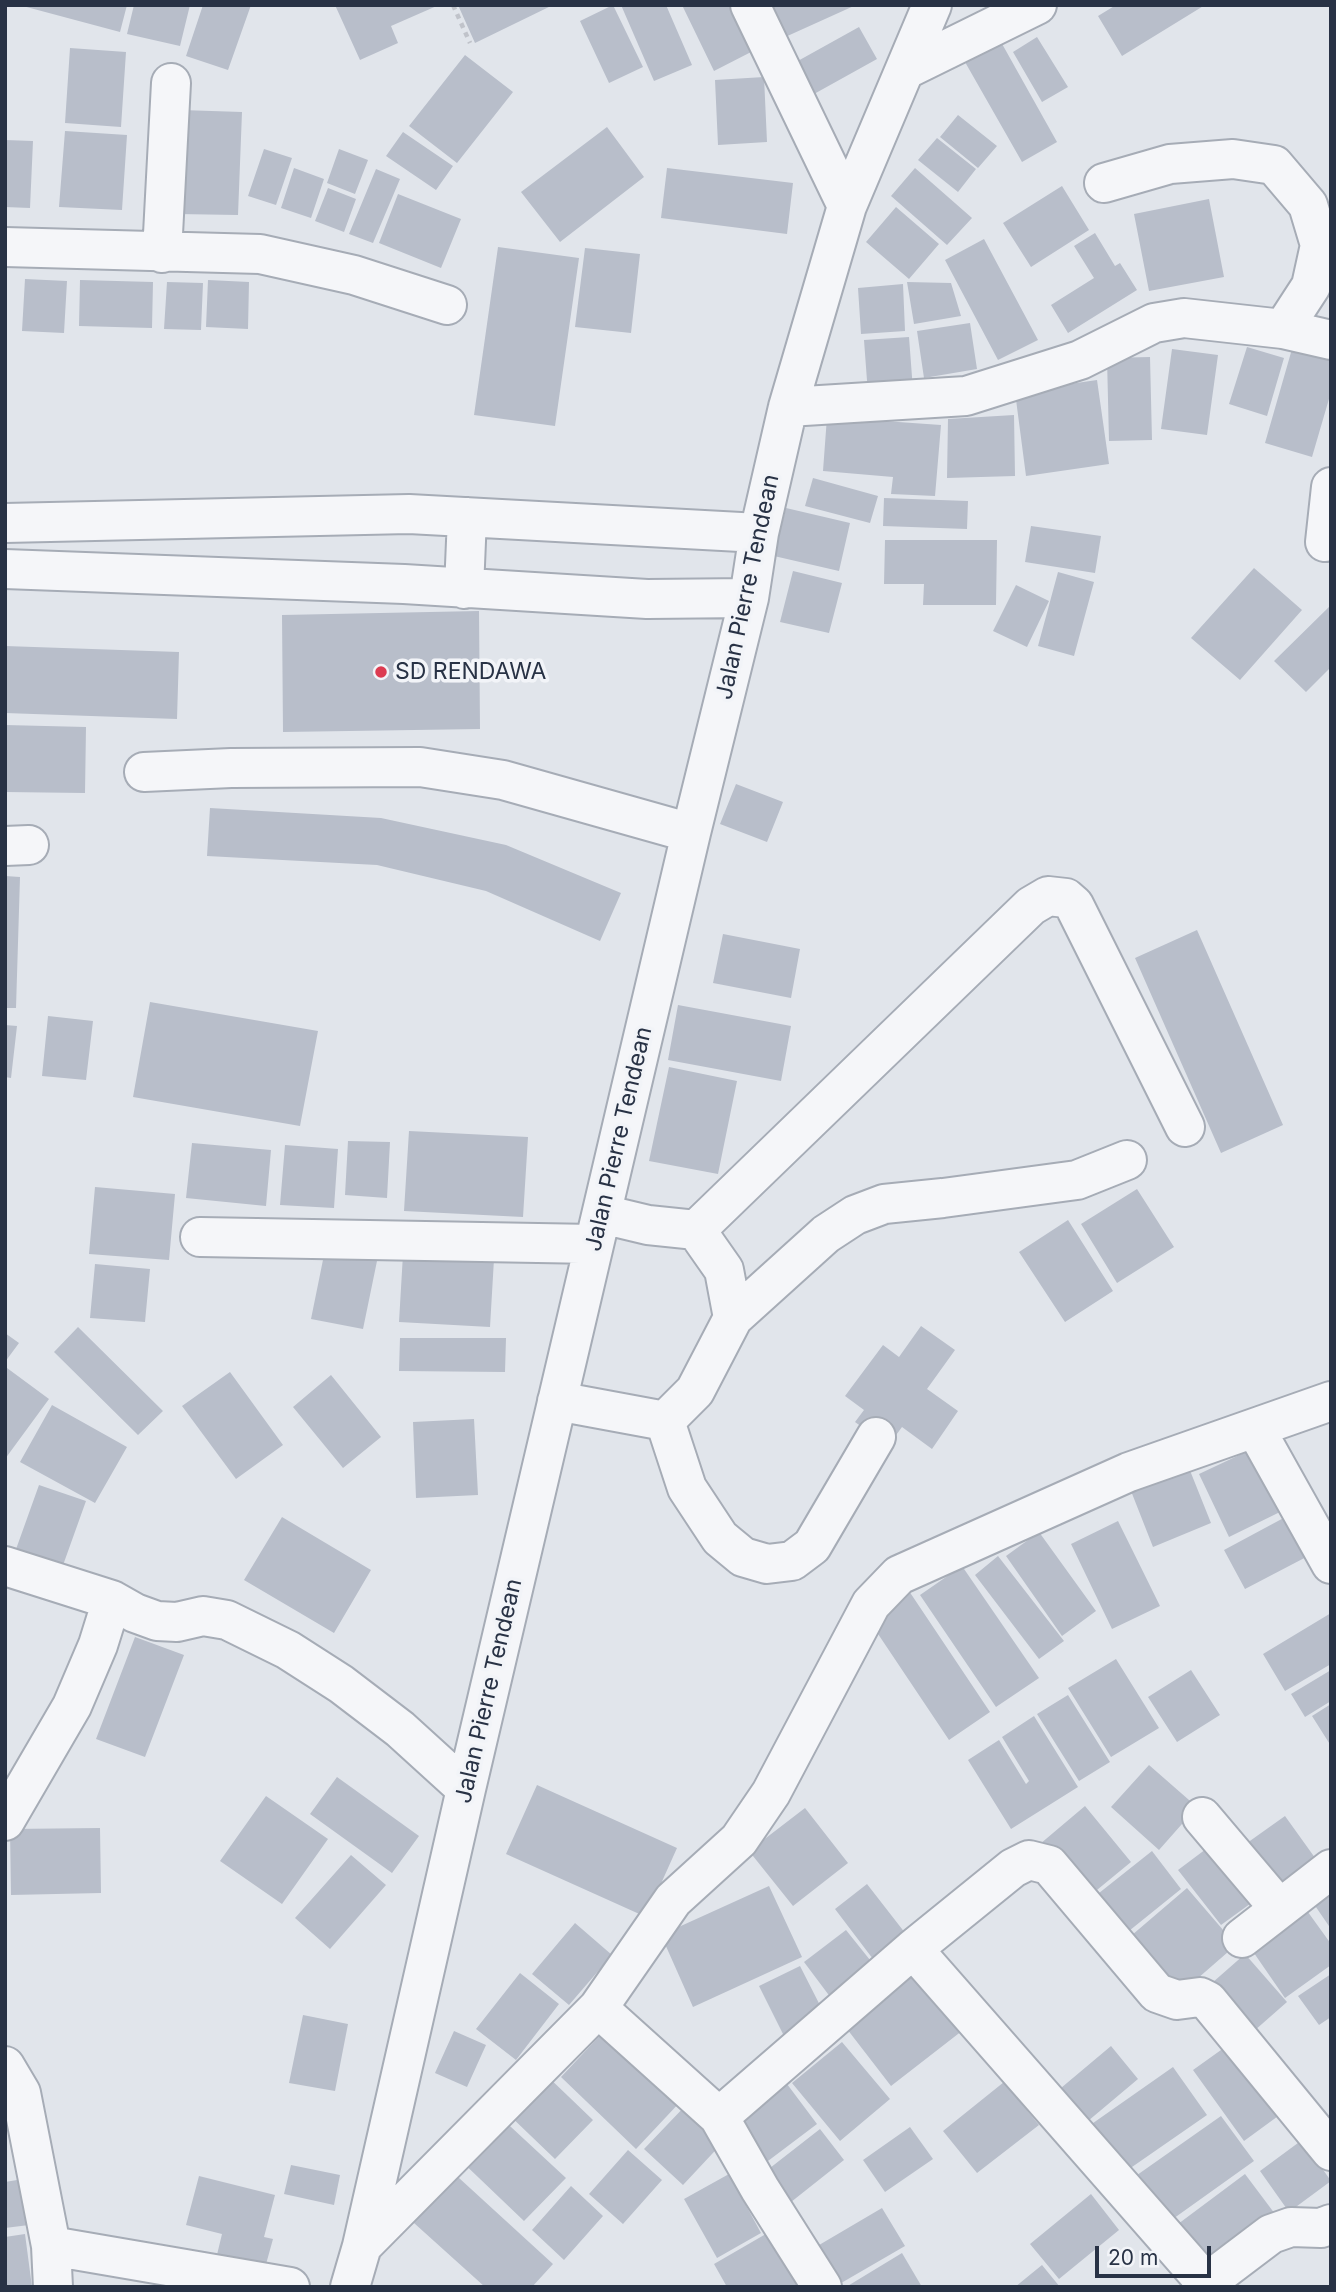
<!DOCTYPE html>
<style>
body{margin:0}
#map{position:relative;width:1336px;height:2292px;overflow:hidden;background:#e1e5eb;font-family:Inter,sans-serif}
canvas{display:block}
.frame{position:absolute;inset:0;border:7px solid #283245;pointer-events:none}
.scale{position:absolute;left:1095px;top:2246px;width:116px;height:32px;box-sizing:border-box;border:4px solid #283245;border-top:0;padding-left:9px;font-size:21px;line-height:24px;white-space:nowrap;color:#283245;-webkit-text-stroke:5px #f2f4f8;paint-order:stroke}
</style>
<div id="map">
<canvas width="1336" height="2292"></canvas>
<div class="frame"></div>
<div class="scale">20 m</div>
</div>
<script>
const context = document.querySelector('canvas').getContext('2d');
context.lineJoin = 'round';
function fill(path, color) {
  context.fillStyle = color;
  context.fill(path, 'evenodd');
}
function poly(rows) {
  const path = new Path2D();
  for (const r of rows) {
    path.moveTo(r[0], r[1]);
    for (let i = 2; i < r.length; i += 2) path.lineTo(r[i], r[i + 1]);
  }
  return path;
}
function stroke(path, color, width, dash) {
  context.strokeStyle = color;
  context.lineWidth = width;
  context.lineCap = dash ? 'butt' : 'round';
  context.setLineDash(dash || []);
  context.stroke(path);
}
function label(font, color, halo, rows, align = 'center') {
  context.font = font + ' Inter,sans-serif';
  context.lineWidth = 7;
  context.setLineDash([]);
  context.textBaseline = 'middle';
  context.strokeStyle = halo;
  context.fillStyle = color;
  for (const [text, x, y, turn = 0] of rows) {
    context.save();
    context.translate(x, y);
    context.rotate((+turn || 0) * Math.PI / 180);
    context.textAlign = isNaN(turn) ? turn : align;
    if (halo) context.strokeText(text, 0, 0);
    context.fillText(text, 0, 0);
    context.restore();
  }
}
fill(poly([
 [19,5,127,5,120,32],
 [134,5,190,5,180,46,127,34],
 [203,5,251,5,228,70,186,56],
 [335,5,439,5,391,26,398,43,360,60],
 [458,5,553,5,475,43],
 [613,5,643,67,609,83,580,21],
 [621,5,666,5,692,65,654,81],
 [682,5,731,5,753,51,714,71],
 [769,5,856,5,783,38],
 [1116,5,1205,5,1122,56,1098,16],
 [859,27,877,59,814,94,796,62],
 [1037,37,1068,87,1042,102,1013,52],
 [1001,42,1057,142,1022,162,965,62],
 [70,48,126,52,121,127,65,123],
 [465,55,513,92,457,163,409,126],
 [764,77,767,142,718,145,715,80],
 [181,110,242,112,238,215,177,214],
 [958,115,997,146,978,168,940,137],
 [607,127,644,177,560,242,521,192],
 [65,131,127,135,122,210,59,207],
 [403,132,453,166,436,190,386,156],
 [937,138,976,169,958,192,918,160],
 [5,140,33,141,30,208,5,207],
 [264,149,292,158,276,205,248,196],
 [339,149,368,160,355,194,327,183],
 [294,168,324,179,311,218,281,208],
 [667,168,793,183,787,234,661,218],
 [915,168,972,218,947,245,891,196],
 [376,169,400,179,373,243,349,234],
 [1062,186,1089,230,1031,267,1003,223],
 [328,188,356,199,344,232,315,221],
 [398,194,461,219,441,268,379,243],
 [1209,199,1224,277,1149,291,1134,214],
 [896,207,939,244,909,279,866,242],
 [1095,233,1115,266,1120,263,1137,290,1068,333,1051,305,1094,278,1074,246],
 [984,239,1038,340,998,360,945,260],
 [498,247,579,258,555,426,474,415],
 [585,248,640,254,631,333,575,327],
 [25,279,67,281,64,333,22,331],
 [80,280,153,282,152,328,79,326],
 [208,280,249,282,248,329,206,327],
 [167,282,203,283,201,330,164,329],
 [907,282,951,283,961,316,914,324],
 [903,284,905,331,861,334,858,288],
 [970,323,977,369,924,378,917,331],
 [909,337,913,390,868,394,864,340],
 [1247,347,1284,358,1267,416,1229,404],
 [1172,349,1218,355,1207,435,1161,429],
 [1292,349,1331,360,1331,392,1312,457,1265,443],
 [1150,357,1152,440,1109,441,1107,358],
 [1097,380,1109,464,1026,476,1015,392],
 [1014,415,1015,476,947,478,948,419],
 [827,417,941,425,935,496,891,494,893,477,823,471],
 [813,478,878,496,870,523,805,506],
 [884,498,968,501,967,529,883,526],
 [786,508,850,523,839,571,774,556],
 [1031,526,1101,536,1095,573,1025,562],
 [885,540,997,540,996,605,923,605,924,584,884,584],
 [1254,568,1302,610,1240,680,1191,638],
 [793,571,842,583,829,633,780,622],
 [1058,572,1094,582,1074,656,1038,646],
 [1016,585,1049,601,1027,647,993,631],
 [1331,605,1331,667,1306,692,1274,661],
 [479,611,480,729,283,732,282,615],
 [5,646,179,652,177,719,5,713],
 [5,725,86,727,85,793,5,792],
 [736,784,783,802,767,842,720,824],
 [210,808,381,818,506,845,621,893,600,941,486,891,377,865,207,856],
 [5,876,20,877,16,1008,5,1008],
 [1197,930,1283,1125,1221,1153,1135,958],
 [723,934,800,949,791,998,713,983],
 [150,1002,318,1031,300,1126,133,1097],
 [678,1005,791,1026,781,1081,668,1060],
 [48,1016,93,1021,86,1080,42,1076],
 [5,1025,17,1026,11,1078,5,1077],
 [669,1067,737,1081,718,1174,649,1161],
 [409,1131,528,1137,523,1217,404,1211],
 [348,1141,390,1142,387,1198,345,1195],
 [192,1143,271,1150,266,1206,186,1198],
 [285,1145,338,1149,334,1208,280,1205],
 [95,1187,175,1194,169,1260,89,1254],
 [1137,1189,1174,1247,1117,1283,1081,1224],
 [1068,1220,1113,1291,1065,1322,1019,1252],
 [325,1250,377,1261,363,1329,311,1319],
 [403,1254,494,1259,490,1327,399,1322],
 [95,1264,150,1269,145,1322,90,1318],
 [921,1326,955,1350,927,1389,958,1411,932,1449,902,1427,888,1446,855,1422,864,1410,845,1396,883,1345,899,1357],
 [78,1327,163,1411,138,1435,54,1352],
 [5,1333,19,1343,5,1362],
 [400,1338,506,1338,505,1372,399,1371],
 [7,1368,49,1399,5,1459,5,1370],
 [230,1372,283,1445,236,1479,182,1406],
 [331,1375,381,1437,343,1468,293,1407],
 [52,1405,127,1447,95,1503,20,1462],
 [474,1419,478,1495,416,1498,413,1422],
 [1250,1450,1280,1512,1229,1537,1199,1474],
 [1189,1468,1211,1523,1153,1547,1131,1491],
 [39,1485,86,1501,62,1568,15,1552],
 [1291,1514,1312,1554,1245,1589,1224,1550],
 [282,1517,371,1570,334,1633,244,1580],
 [1118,1521,1160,1606,1112,1629,1071,1544],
 [1039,1532,1096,1611,1062,1636,1006,1556],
 [998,1556,1064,1641,1039,1659,975,1575],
 [962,1566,1039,1678,996,1707,920,1595],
 [909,1591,990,1712,949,1740,868,1619],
 [1331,1613,1331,1664,1285,1691,1263,1654],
 [135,1637,184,1655,145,1757,96,1739],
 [1116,1659,1159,1728,1111,1757,1068,1688],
 [1191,1670,1220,1715,1177,1742,1148,1697],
 [1331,1670,1331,1701,1305,1717,1291,1694],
 [1068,1695,1110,1762,1079,1781,1037,1714],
 [1331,1704,1331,1746,1312,1716],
 [1034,1716,1078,1787,1011,1829,968,1760,999,1740,1026,1784,1029,1781,1002,1737],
 [1149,1765,1197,1807,1159,1850,1111,1807],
 [337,1777,419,1836,392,1873,310,1814],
 [537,1785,677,1848,646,1917,506,1854],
 [266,1796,328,1839,282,1904,220,1861],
 [1085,1806,1131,1862,1086,1899,1040,1844],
 [805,1808,848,1863,793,1906,749,1851],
 [1285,1816,1318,1862,1273,1895,1240,1848],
 [100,1828,101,1893,11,1895,10,1829],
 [1210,1846,1254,1901,1221,1925,1178,1870],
 [1152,1851,1181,1889,1119,1939,1089,1901],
 [351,1855,386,1885,330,1949,295,1918],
 [1331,1877,1331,1929,1307,1894],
 [867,1884,909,1938,876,1963,835,1909],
 [769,1886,802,1957,693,2007,661,1935],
 [1187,1888,1236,1945,1174,1999,1125,1941],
 [1300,1901,1331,1944,1331,1965,1285,1998,1245,1940],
 [575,1923,612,1955,569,2005,532,1974],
 [846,1930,874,1965,831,1998,804,1962],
 [1245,1954,1287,2002,1246,2038,1204,1990],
 [913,1958,967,2027,891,2086,837,2016],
 [800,1966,828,2021,787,2042,759,1986],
 [520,1973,559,2004,516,2060,476,2029],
 [1331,1974,1331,2017,1319,2025,1298,1996],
 [303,2015,348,2024,335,2091,289,2083],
 [606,2029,681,2101,636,2149,561,2077],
 [454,2031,486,2045,467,2087,435,2073],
 [1235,2040,1285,2111,1244,2141,1193,2070],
 [842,2042,890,2099,840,2141,792,2083],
 [1111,2046,1138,2079,1088,2121,1061,2088],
 [1173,2067,1207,2115,1119,2176,1086,2128],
 [543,2072,593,2120,555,2159,505,2111],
 [1004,2082,1039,2125,977,2173,943,2131],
 [787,2084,817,2124,764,2164,734,2124],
 [688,2103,726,2139,683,2185,644,2149],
 [497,2114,566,2178,524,2221,456,2156],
 [1221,2116,1254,2161,1163,2226,1130,2180],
 [910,2127,933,2159,885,2192,863,2160],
 [820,2129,844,2160,786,2206,761,2175],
 [1302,2140,1331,2181,1289,2212,1260,2171],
 [628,2150,662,2180,623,2224,589,2194],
 [291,2165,340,2175,334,2205,284,2194],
 [447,2167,553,2264,532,2287,485,2287,404,2214],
 [729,2174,761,2233,717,2258,684,2199],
 [1245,2174,1275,2214,1204,2267,1174,2227],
 [199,2176,275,2195,264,2237,273,2239,263,2275,215,2263,222,2234,186,2225],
 [23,2179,29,2225,5,2228,5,2182],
 [571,2186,603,2216,564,2260,532,2230],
 [1091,2194,1119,2230,1059,2279,1030,2244],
 [882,2208,905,2246,836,2286,814,2248],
 [771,2231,800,2287,727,2287,714,2264],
 [25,2234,32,2287,5,2287,5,2237],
 [902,2253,922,2287,846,2287],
 [1042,2265,1060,2287,1015,2287]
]), '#b8beca');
const minor = poly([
 [750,5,847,206],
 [905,70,1037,5],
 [1104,183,1170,164,1233,159,1274,165,1308,205,1320,245,1311,286,1283,329],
 [5,247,260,254,354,275,447,305],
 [162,253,171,83],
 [788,407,966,396,1080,360,1154,323,1184,318,1283,329,1331,340],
 [5,523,409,514,759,533],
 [1325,542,1331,487],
 [5,569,404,584,647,599,749,598],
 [464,589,467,517],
 [144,772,231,768,420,767,503,780,691,833],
 [5,846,29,845],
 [696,1230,1031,906,1048,896,1066,898,1074,905,1185,1127],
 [200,1237,594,1244],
 [733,1318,826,1234,855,1215,884,1204,943,1198,1077,1180,1127,1160],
 [557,1401,665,1421,695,1391,733,1318,724,1270,696,1230,648,1225,602,1214],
 [665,1421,687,1488,720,1538,743,1557,767,1564,792,1561,812,1546,876,1437],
 [1255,1428,1331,1564],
 [5,1566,112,1600,98,1645,72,1706,5,1821],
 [112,1600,135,1613,157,1621,177,1622,203,1616,227,1620,288,1650,341,1684,400,1729,466,1789],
 [1202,1817,1279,1908],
 [1242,1938,1331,1869],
 [913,1949,1206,2283],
 [598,2008,719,2117,760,2189,822,2287],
 [5,2066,21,2093,51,2246,53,2287],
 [719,2117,913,1949,1013,1868,1029,1860,1049,1865,1157,1993,1177,2000,1200,1997,1208,2001,1331,2151],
 [51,2246,290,2287],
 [362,2246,598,2008,673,1900,739,1840,771,1793,871,1604,899,1575,1129,1472,1331,1401],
 [350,2287,362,2246,466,1789,691,833,749,598,759,533,788,407,847,206,932,5],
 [1201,2287,1271,2234,1291,2227,1321,2228,1331,2224]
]);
stroke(minor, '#a6acb6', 42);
stroke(poly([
 [453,5,470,43]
]), '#c0c3ca', 4.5, [5, 5]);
stroke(minor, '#f5f6f9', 38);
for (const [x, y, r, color] of [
 [381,672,7,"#dc3b51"]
]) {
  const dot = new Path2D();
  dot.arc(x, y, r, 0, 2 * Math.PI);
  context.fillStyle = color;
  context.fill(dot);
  stroke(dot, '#f2f4f8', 2.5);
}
label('23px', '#283245', '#f2f4f8', [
 ["Jalan Pierre Tendean",748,587,-78],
 ["Jalan Pierre Tendean",619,1139,-77],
 ["Jalan Pierre Tendean",489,1691,-77]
]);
label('23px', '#283245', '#f2f4f8', [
 ["SD RENDAWA",395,672]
], 'left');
</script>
